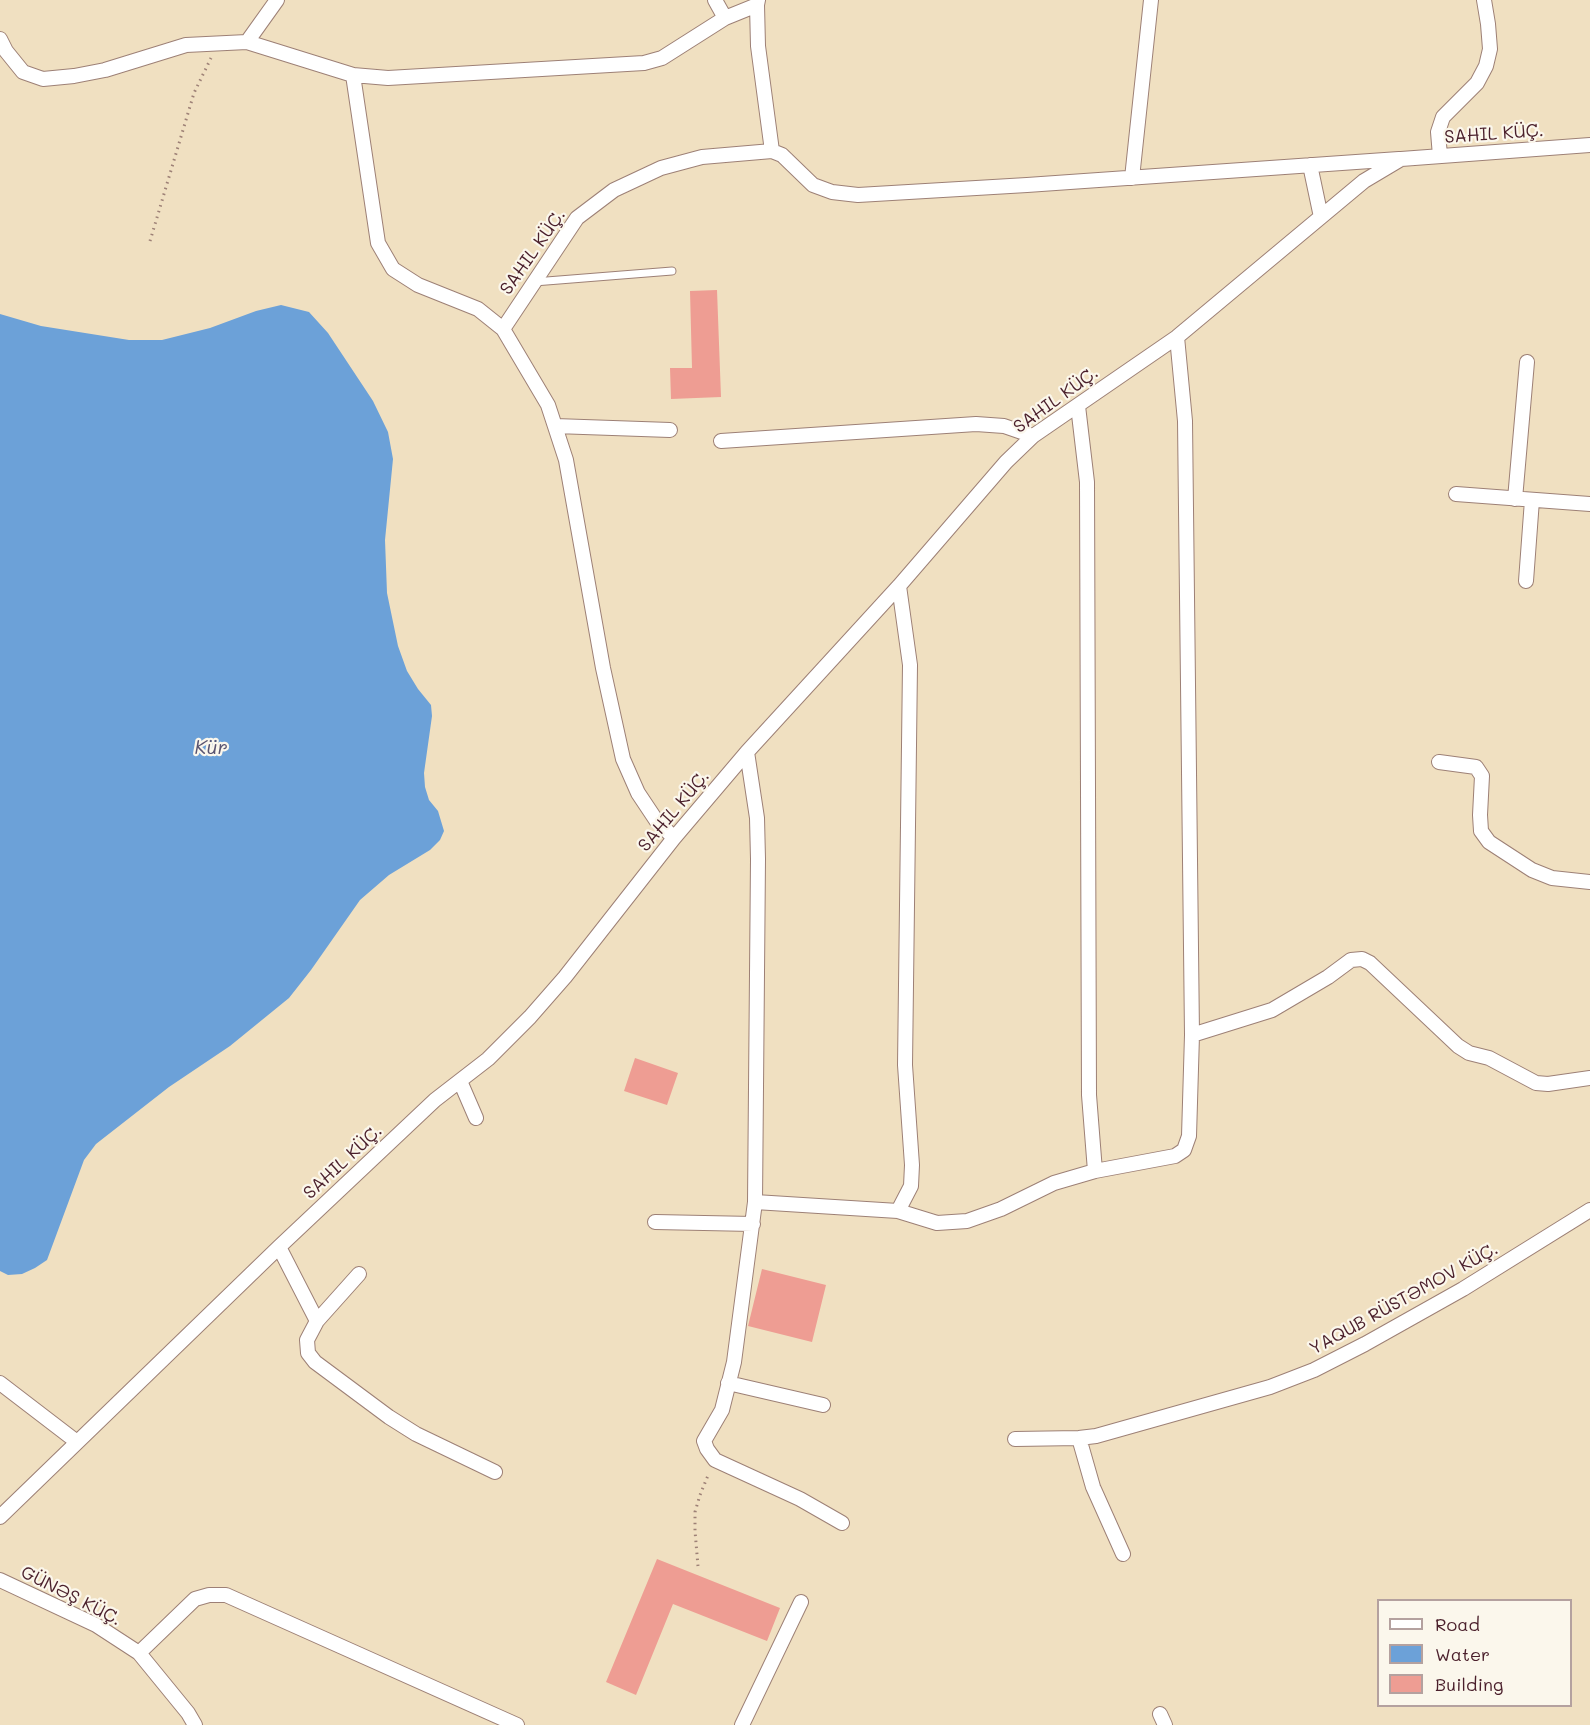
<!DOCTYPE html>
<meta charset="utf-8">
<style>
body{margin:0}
#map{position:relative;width:1590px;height:1725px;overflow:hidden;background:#f0e0c1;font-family:Mali,sans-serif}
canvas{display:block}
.legend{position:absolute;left:1377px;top:1599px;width:195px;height:108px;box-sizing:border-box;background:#fbf7ec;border:2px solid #b4a19f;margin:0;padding:8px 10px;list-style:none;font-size:18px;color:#4a1f2b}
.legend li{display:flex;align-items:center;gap:12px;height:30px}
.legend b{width:30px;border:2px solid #b4a19f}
</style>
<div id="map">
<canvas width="1590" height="1725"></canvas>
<ul class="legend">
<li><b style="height:8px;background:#fff"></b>Road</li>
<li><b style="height:16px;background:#6ca1d8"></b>Water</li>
<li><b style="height:16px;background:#ee9d93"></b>Building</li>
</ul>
</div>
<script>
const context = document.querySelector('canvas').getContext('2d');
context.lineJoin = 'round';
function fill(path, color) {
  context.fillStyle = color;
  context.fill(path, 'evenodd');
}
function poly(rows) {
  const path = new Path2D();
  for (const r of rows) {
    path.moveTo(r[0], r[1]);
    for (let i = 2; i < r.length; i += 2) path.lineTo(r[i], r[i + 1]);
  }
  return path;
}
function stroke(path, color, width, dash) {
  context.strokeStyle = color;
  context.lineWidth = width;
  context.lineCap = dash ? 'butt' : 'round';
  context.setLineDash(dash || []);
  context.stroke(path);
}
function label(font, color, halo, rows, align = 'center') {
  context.font = font + ' Mali,sans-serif';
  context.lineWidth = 4.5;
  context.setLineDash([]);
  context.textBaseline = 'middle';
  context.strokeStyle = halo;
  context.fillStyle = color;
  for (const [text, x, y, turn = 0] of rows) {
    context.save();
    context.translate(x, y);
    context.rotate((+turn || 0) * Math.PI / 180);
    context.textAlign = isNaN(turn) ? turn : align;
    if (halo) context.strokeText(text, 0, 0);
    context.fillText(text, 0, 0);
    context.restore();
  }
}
fill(poly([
 [281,305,309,312,328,333,373,401,388,432,393,459,385,540,387,593,398,646,407,671,418,689,431,705,432,716,424,773,425,787,429,800,438,811,444,831,440,840,430,850,389,875,360,900,311,970,289,998,230,1046,169,1087,96,1144,84,1160,47,1260,35,1268,22,1274,8,1275,0,1271,0,314,41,326,129,340,162,340,210,328,256,311]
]), '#6ca1d8');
fill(poly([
 [717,290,721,397,671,399,670,368,692,368,690,291],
 [635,1058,678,1073,667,1105,624,1091],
 [762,1269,826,1285,812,1342,748,1326],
 [657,1559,780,1608,767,1641,673,1604,636,1695,606,1682]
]), '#ee9d93');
const service = poly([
 [534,282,672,271]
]);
const minor = poly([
 [715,0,725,18],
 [757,5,758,46,772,151],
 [0,39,6,51,23,72,43,79,74,76,105,70,186,45,247,42,353,75,388,78,644,63,662,58,725,18,757,5,758,0],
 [247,42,277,0],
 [353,75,378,243,393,269,418,285,478,309,503,329,548,405,566,460,603,668,623,759,638,793,656,820,674,838],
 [1440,156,1438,132,1443,117,1477,83,1486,66,1490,49,1488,24,1484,0],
 [1310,165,1321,217],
 [1132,178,1151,0],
 [503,329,577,218,614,190,661,168,702,157,772,151,782,155,813,185,832,192,858,195,1027,185,1399,159],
 [1078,406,1087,482,1089,1095,1095,1171],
 [555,426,670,430],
 [721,441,976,424,1004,426,1033,436],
 [1456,494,1590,504],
 [1515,499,1527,362],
 [1526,581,1532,500],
 [747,752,757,818,758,859,755,1202,734,1362,722,1410,704,1441,707,1449,715,1460,800,1499,842,1523],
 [1439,762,1476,767,1482,776,1480,815,1481,831,1489,842,1532,870,1552,878,1590,882],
 [1192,1035,1272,1010,1328,977,1351,960,1362,959,1370,963,1458,1046,1469,1053,1489,1058,1536,1083,1548,1084,1590,1078],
 [460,1081,476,1118],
 [755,1202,898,1211,937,1223,967,1221,1001,1209,1054,1183,1095,1171,1175,1156,1184,1150,1189,1136,1192,1035,1185,421,1177,337],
 [898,1211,911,1186,912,1165,905,1065,910,665,899,586],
 [655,1222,753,1224],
 [279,1247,317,1321,307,1340,308,1353,315,1362,389,1417,416,1434,495,1472],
 [317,1321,359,1274],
 [0,1383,77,1442],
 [728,1383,823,1405],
 [1079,1438,1093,1487,1123,1554],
 [1015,1439,1079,1438,1096,1436,1270,1387,1314,1370,1365,1344,1463,1289,1590,1210],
 [0,1517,279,1247,435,1100,488,1059,530,1017,565,977,674,838,747,752,899,586,1006,462,1033,436,1177,337,1364,181,1401,159,1590,145],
 [0,1580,96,1625,139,1653,188,1713,195,1725],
 [139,1653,195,1599,209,1595,226,1595,517,1725],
 [1160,1714,1165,1725],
 [742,1725,801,1602]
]);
stroke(service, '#9d8076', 9);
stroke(minor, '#9d8076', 16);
stroke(poly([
 [150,241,194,93,211,58],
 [698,1566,695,1531,695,1512,700,1495,709,1473]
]), '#9d8076', 3, [1.5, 4.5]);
stroke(service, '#fff', 7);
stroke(minor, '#fff', 14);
label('18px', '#4a1f2b', '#fbf7ec', [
 ["SAHIL KÜÇ.",1494,134,-4],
 ["SAHIL KÜÇ.",533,252,-55],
 ["SAHIL KÜÇ.",1056,400,-36],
 ["SAHIL KÜÇ.",674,811,-50],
 ["SAHIL KÜÇ.",343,1162,-43],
 ["YAQUB RÜSTƏMOV KÜÇ.",1404,1299,-29],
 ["GÜNƏŞ KÜÇ.",71,1596,27]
]);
label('italic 20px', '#585370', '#fbf7ec', [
 ["Kür",211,748]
]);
</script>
